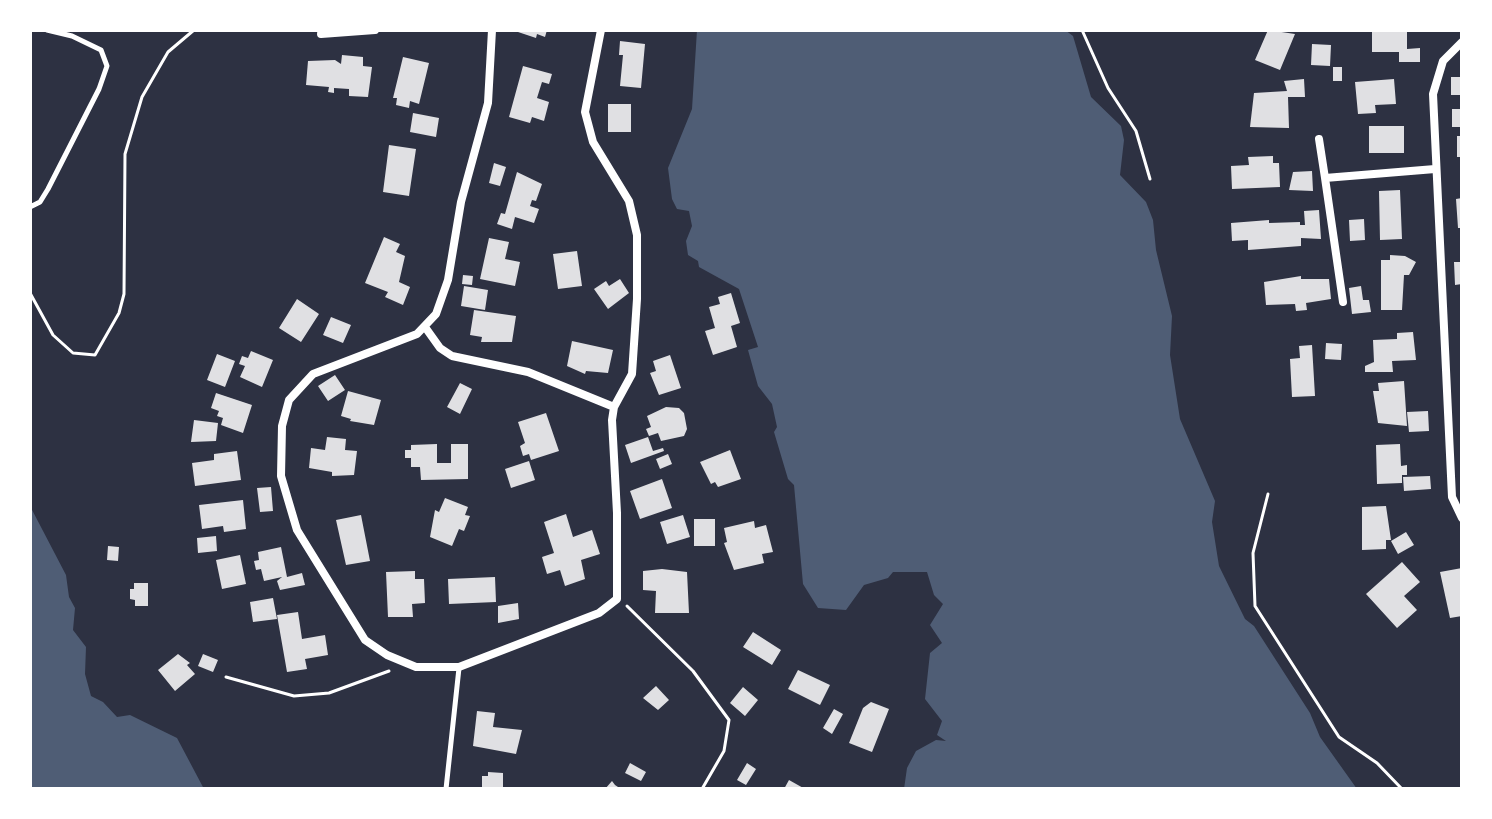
<!DOCTYPE html>
<style>
body{margin:0}
#map{position:relative;width:1492px;height:819px;overflow:hidden;background:#2d3142;font-family:Raleway,sans-serif}
canvas{display:block}
.frame{position:absolute;inset:0;border:32px solid #fff;pointer-events:none}
</style>
<div id="map">
<canvas width="1492" height="819"></canvas>
<div class="frame"></div>
</div>
<script>
const context = document.querySelector('canvas').getContext('2d');
context.lineJoin = 'round';
function fill(path, color) {
  context.fillStyle = color;
  context.fill(path, 'evenodd');
}
function poly(rows) {
  const path = new Path2D();
  for (const r of rows) {
    path.moveTo(r[0], r[1]);
    for (let i = 2; i < r.length; i += 2) path.lineTo(r[i], r[i + 1]);
  }
  return path;
}
function stroke(path, color, width, dash) {
  context.strokeStyle = color;
  context.lineWidth = width;
  context.lineCap = dash ? 'butt' : 'round';
  context.setLineDash(dash || []);
  context.stroke(path);
}
fill(poly([
 [697,30,1065,30,1073,36,1091,97,1121,126,1124,140,1120,175,1146,202,1153,220,1156,250,1172,316,1170,355,1180,419,1215,501,1212,522,1219,566,1245,619,1254,626,1310,713,1320,737,1357,789,904,789,907,768,916,751,936,740,946,741,937,735,942,721,925,699,930,653,942,643,930,625,943,604,934,595,927,572,893,572,888,578,864,585,846,610,818,608,803,584,794,485,788,479,774,432,777,427,772,404,758,386,748,350,758,347,739,289,699,267,698,261,688,255,686,241,692,226,689,211,677,209,672,199,668,168,692,109],
 [30,506,66,575,69,597,75,608,73,630,86,647,85,674,91,696,103,702,117,717,130,715,177,738,204,789,30,789]
]), '#4f5d75');
fill(poly([
 [512,30,547,30,545,37,537,34,536,38],
 [1268,30,1295,34,1280,70,1255,60],
 [1372,30,1407,30,1407,49,1420,48,1420,62,1399,62,1399,52,1372,52],
 [620,41,645,44,641,88,620,86,623,55,619,55],
 [1312,44,1331,45,1330,66,1311,65],
 [342,55,363,57,363,66,372,67,368,97,349,96,349,89,334,88,334,93,328,92,329,87,306,85,308,61,335,60,341,64],
 [403,57,429,63,419,104,410,101,409,108,396,105,397,98,393,98],
 [523,66,552,74,549,84,542,82,537,98,549,102,544,121,532,117,530,123,509,117],
 [1333,67,1342,67,1342,81,1333,81],
 [1451,77,1462,77,1462,95,1451,95],
 [1304,79,1305,97,1288,97,1289,128,1250,127,1254,93,1287,91,1284,81],
 [1394,79,1396,104,1375,105,1376,113,1358,114,1355,82],
 [608,104,631,104,631,132,608,132],
 [1452,109,1462,109,1462,127,1452,127],
 [413,113,439,118,436,137,410,132],
 [1369,126,1404,126,1404,153,1369,153],
 [1457,136,1462,136,1462,157,1457,157],
 [389,145,416,149,409,196,383,192],
 [1273,156,1273,163,1279,163,1280,187,1232,189,1231,166,1249,165,1248,157],
 [494,163,506,167,500,186,489,183],
 [1312,171,1313,191,1289,190,1293,172],
 [517,172,542,184,536,201,532,200,530,206,539,209,534,223,515,217,512,229,497,224,501,213,505,214],
 [1400,190,1402,239,1380,240,1379,191],
 [1462,198,1462,228,1458,228,1456,199],
 [1319,210,1321,239,1301,238,1301,246,1248,250,1248,240,1232,241,1231,223,1269,220,1269,223,1300,222,1300,225,1305,225,1304,211],
 [1364,219,1365,240,1350,241,1349,220],
 [384,237,400,244,396,252,405,256,399,282,410,287,403,305,385,297,388,292,365,283],
 [489,238,509,242,505,259,520,262,515,286,480,279],
 [577,251,582,286,558,289,553,254],
 [1390,255,1405,256,1416,262,1409,275,1404,275,1402,310,1381,310,1381,260,1390,260],
 [1454,262,1462,262,1462,284,1455,285],
 [463,275,473,276,472,285,462,284],
 [1301,276,1301,279,1329,279,1331,299,1306,303,1307,310,1296,311,1295,304,1266,305,1264,282],
 [620,279,629,293,608,309,594,289,606,281,609,286],
 [464,286,488,290,485,310,461,306],
 [1361,286,1363,300,1369,300,1371,312,1352,314,1349,288],
 [731,293,740,323,731,326,737,347,713,355,705,331,715,328,709,307,720,304,718,297],
 [297,299,319,314,301,342,279,328],
 [474,310,516,316,512,342,481,342,482,337,470,335],
 [331,317,351,325,343,343,323,335],
 [1413,332,1416,360,1392,361,1393,372,1365,372,1365,366,1374,362,1373,340,1397,339,1397,333],
 [572,341,613,350,608,373,586,371,585,374,567,366],
 [1326,343,1342,344,1341,360,1325,359],
 [1312,345,1315,396,1292,397,1290,359,1300,358,1299,346],
 [251,351,273,360,262,387,240,377,245,366,239,364,242,356,248,358],
 [217,354,235,361,225,387,207,380],
 [670,355,681,388,659,395,650,373,656,371,653,361],
 [335,375,345,390,328,401,318,386],
 [1404,381,1407,426,1378,423,1373,391,1379,391,1378,383],
 [460,383,472,389,460,414,447,407],
 [348,391,381,400,374,425,350,421,351,419,341,416],
 [216,393,252,405,243,433,221,425,223,418,217,416,219,411,211,408],
 [666,407,679,408,684,413,687,429,684,436,661,441,658,433,649,436,646,429,651,427,647,416],
 [1428,411,1429,431,1409,432,1407,412],
 [546,413,559,451,531,460,529,454,523,456,520,446,525,443,518,422],
 [194,420,218,423,216,441,191,442],
 [327,437,346,439,345,450,357,451,354,475,332,476,332,472,309,468,311,448,325,450],
 [648,437,653,451,663,448,664,451,631,463,625,445],
 [437,444,437,463,451,463,451,444,468,444,468,479,421,480,420,467,411,467,411,458,405,458,405,450,411,450,411,445],
 [1400,444,1401,466,1407,465,1407,475,1402,475,1402,483,1377,484,1376,445],
 [730,450,741,479,718,487,715,482,711,484,700,462],
 [237,451,241,480,195,486,192,463,214,460,214,454],
 [668,454,672,464,660,469,656,459],
 [529,461,535,480,511,488,505,469],
 [1430,476,1431,489,1404,491,1403,477],
 [662,479,672,508,640,519,630,491],
 [271,487,273,511,260,512,257,488],
 [445,498,468,507,465,515,470,516,464,531,459,529,452,546,430,537,435,510,439,512],
 [243,500,246,529,224,532,223,526,202,529,199,505],
 [1386,506,1391,540,1386,540,1386,549,1362,550,1362,507],
 [566,514,573,537,592,530,600,554,581,560,585,579,565,586,560,570,547,574,542,557,554,553,544,522],
 [361,515,370,561,346,565,336,520],
 [683,515,690,537,667,544,660,522],
 [694,519,715,519,715,546,694,546],
 [754,521,755,528,766,525,773,552,762,554,764,563,734,570,724,543,727,542,724,528],
 [1406,532,1414,545,1398,554,1391,541],
 [216,536,217,551,198,553,197,538],
 [108,546,119,547,118,561,107,560],
 [281,547,287,577,302,573,305,585,280,590,277,581,282,577,264,581,261,569,256,570,254,561,259,560,258,552],
 [240,555,246,584,222,589,216,560],
 [1402,562,1420,582,1404,596,1417,610,1397,628,1366,594],
 [1462,568,1462,616,1450,618,1440,572],
 [662,569,687,572,689,613,655,613,656,591,643,590,643,571],
 [415,571,415,579,424,579,425,603,412,604,413,617,388,617,386,572],
 [495,577,496,602,449,604,448,579],
 [134,583,148,583,148,606,135,606,135,600,130,599,130,589,134,589],
 [273,598,277,619,253,622,250,602],
 [518,603,519,619,498,623,498,606],
 [298,612,302,639,325,635,328,655,305,659,307,669,287,672,277,615],
 [753,632,781,650,772,665,743,647],
 [178,654,190,663,187,665,195,674,175,691,158,670],
 [203,654,218,660,213,672,198,666],
 [798,670,830,685,820,705,788,689],
 [656,686,669,700,658,710,643,698],
 [743,687,758,700,745,716,730,703],
 [871,702,889,709,872,752,849,743,863,708],
 [834,709,843,714,832,734,823,728],
 [477,711,495,713,493,727,522,730,516,754,473,746],
 [630,763,646,772,641,781,625,773],
 [747,763,756,769,746,785,737,780],
 [488,772,503,773,503,789,482,789,482,776,488,776],
 [789,780,805,789,784,789],
 [612,781,615,785,621,789,605,789]
]), '#e0e0e3');
stroke(poly([
 [249,30,273,30],
 [1082,30,1108,88,1136,131,1150,179],
 [30,293,53,335,73,353,95,355,119,313,124,294,125,154,142,97,168,52,194,30],
 [1268,494,1253,553,1255,606,1339,737,1377,763,1402,789],
 [627,606,693,671,729,720,724,751,702,789],
 [226,677,294,696,329,693,389,671]
]), '#fff', 3);
stroke(poly([
 [30,207,40,202,48,189,99,89,107,66,101,50,72,36,47,30],
 [446,789,459,668]
]), '#fff', 5);
stroke(poly([
 [492,30,488,103,461,202,448,280,436,314,417,334,313,374,289,400,282,426,281,476,297,530,365,640,387,655,416,667,459,667,599,613,617,599,617,513,612,420,614,407,632,374,637,299,637,235,629,201,593,142,585,112,601,30],
 [321,34,375,30],
 [1462,42,1443,61,1433,94,1452,497,1462,518],
 [1319,139,1325,178,1435,169],
 [1325,178,1343,302],
 [425,327,440,348,452,356,528,372,614,407]
]), '#fff', 8);
</script>
